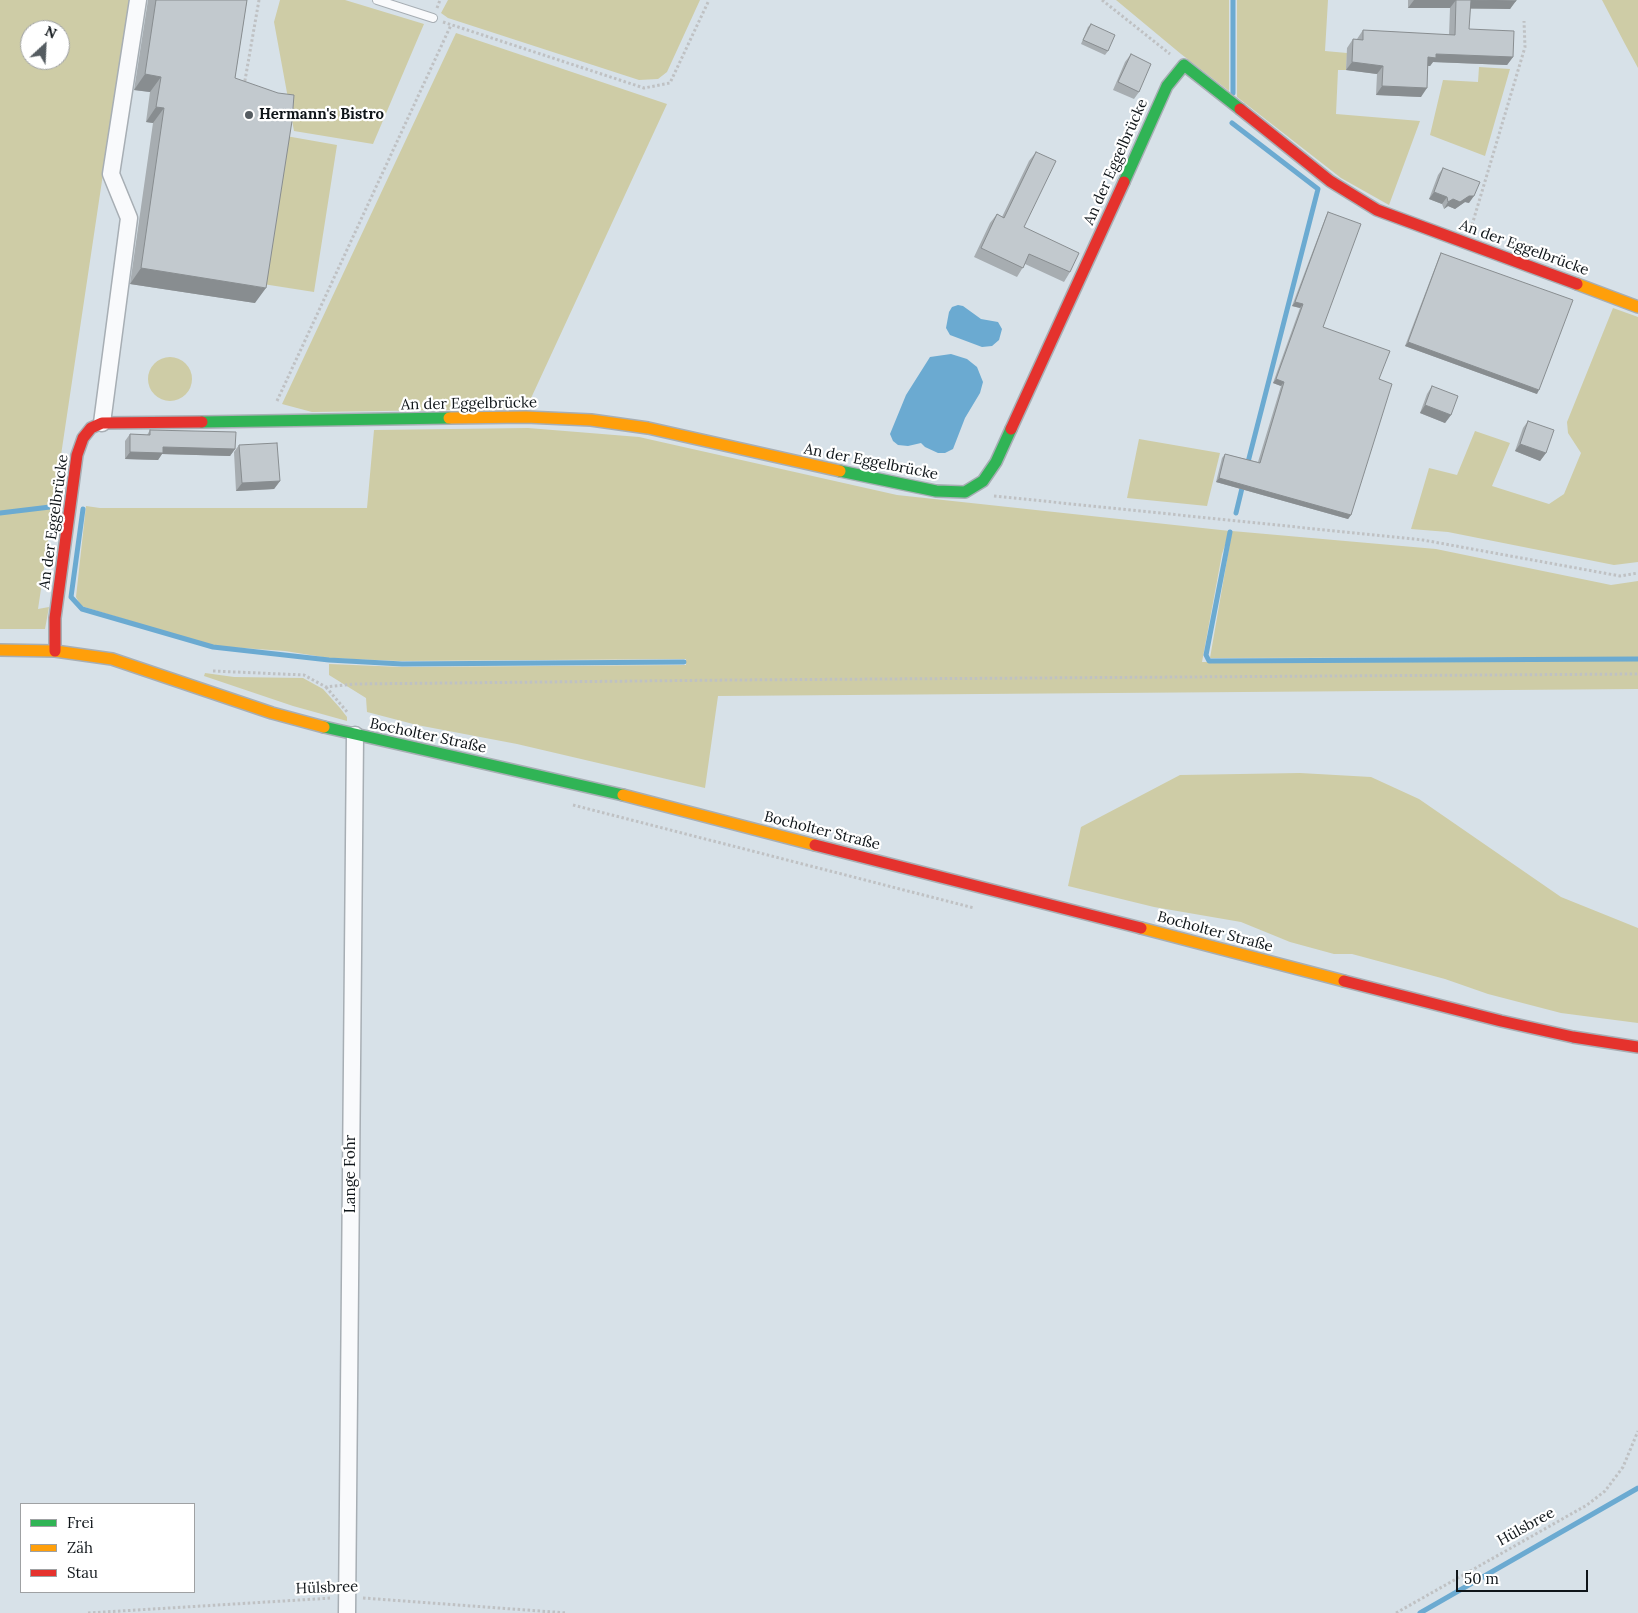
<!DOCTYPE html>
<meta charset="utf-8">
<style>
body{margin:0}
#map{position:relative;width:1638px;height:1613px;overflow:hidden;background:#d7e1e8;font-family:Lora,serif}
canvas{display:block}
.legend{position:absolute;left:20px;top:1503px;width:175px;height:90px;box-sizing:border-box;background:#fff;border:1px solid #9fa1a3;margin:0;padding:6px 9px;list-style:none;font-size:15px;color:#0f1519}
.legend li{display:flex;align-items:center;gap:10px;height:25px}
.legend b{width:25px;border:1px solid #9fa1a3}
.north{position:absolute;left:20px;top:20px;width:50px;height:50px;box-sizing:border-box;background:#fff;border:1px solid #9fa1a3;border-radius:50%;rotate:25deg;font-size:14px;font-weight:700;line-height:20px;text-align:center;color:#0f1519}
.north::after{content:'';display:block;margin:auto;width:18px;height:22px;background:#555c61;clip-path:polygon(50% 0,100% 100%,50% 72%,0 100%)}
.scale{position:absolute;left:1456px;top:1570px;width:132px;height:22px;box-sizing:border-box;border:2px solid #0f1519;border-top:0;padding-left:6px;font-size:15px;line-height:18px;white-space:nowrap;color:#0f1519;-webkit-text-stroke:4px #fff;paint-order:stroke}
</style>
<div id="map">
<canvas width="1638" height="1613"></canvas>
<ul class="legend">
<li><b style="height:6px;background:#30b455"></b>Frei</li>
<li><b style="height:6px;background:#ff9f0a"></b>Zäh</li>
<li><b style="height:6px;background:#e5322d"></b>Stau</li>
</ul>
<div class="north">N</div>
<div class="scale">50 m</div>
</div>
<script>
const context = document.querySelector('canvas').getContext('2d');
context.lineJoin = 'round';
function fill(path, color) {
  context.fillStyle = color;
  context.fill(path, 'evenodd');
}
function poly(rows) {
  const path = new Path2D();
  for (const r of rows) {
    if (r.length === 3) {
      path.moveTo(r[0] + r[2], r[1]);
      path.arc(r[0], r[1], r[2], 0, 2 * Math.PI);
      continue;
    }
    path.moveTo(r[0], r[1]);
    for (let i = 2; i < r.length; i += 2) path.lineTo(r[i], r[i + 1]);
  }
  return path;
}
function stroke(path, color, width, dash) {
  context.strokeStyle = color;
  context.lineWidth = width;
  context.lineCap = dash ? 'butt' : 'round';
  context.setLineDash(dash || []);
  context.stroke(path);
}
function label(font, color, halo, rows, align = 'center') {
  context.font = font + ' Lora,serif';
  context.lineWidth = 4.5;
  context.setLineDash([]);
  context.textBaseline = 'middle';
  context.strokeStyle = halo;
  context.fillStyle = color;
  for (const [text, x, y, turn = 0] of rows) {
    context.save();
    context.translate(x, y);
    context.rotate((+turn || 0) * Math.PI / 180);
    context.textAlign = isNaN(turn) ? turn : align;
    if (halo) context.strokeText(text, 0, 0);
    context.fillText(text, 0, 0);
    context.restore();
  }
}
fill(poly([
 [0,0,129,0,38,609,49,607,45,629,0,629],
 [30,30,60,30,60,60,30,60],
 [280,0,345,0,424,24,373,144,294,131,274,22],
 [448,0,700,0,667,72,658,79,639,80,448,18,441,13],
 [1116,0,1229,0,1229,91,1181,54],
 [1237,0,1328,0,1325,51,1347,53,1346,70,1338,70,1336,114,1420,121,1389,205,1341,178,1237,97],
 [1602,0,1638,0,1638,68,1625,44],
 [456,33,667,104,526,409,312,412,282,404],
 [1479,67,1510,69,1485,156,1430,135,1443,80,1478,82],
 [286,136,337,145,314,292,263,284],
 [1613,308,1638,317,1638,562,1614,565,1448,532,1411,529,1429,468,1457,475,1475,431,1510,443,1492,486,1549,504,1564,494,1581,453,1568,433,1567,422],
 [170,379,22],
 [528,428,639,437,897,495,1230,531,1222,554,1202,662,1638,660,1638,689,718,696,705,788,517,744,417,725,367,712,366,698,329,675,329,664,402,667,686,665,686,659,399,661,329,658,285,651,213,646,81,606,76,597,86,506,100,508,367,508,374,430],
 [1139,439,1220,453,1207,506,1127,498],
 [1232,531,1436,549,1611,585,1638,581,1638,657,1210,658],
 [205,673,234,677,303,678,323,689,340,708,347,717,347,721,293,706,204,676],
 [1300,773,1371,777,1419,799,1561,897,1638,928,1638,1023,1561,1013,1488,994,1445,979,1352,954,1334,954,1290,942,1241,922,1154,907,1068,886,1081,827,1180,775]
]), '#cecca6');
fill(poly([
 [958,305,963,306,981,319,998,322,1002,329,999,340,992,346,982,347,950,335,946,328,949,312,952,307],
 [951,354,967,359,977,367,983,382,980,393,965,418,953,449,945,453,938,453,925,447,921,443,908,446,898,445,893,441,890,434,906,395,930,357]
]), '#6baad1');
stroke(poly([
 [1233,0,1233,93],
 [1232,123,1318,189,1247,466],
 [83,509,71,597,82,609,213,647,329,660,402,664,684,662],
 [0,513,50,507],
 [1236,513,1243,484],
 [1230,532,1206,655,1209,661,1638,659],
 [1420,1613,1638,1488]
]), '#6baad1', 5);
const lane = poly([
 [377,0,433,18]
]);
const street = poly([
 [102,423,129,218,111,174,138,0],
 [347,1613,355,735]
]);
const fast = poly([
 [1124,182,1167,86,1184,65,1240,109],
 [202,422,449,418],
 [840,471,936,491,965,492,983,481,996,462,1011,429],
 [324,727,623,795]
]);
const slow = poly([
 [1577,284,1638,307],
 [449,418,526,417,591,420,648,428,840,471],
 [0,650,55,651,112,659,272,713,324,727],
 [623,795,815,845],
 [1141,928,1344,981]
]);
const jam = poly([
 [1240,109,1330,181,1377,210,1577,284],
 [1011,429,1124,182],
 [55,651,55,618,77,455,83,438,91,428,102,423,202,422],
 [815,845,1141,928],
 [1344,981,1501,1021,1573,1037,1638,1047]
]);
stroke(lane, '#a7aeb4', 10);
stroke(street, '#a7aeb4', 19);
stroke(fast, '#a7aeb4', 14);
stroke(slow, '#a7aeb4', 14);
stroke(jam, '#a7aeb4', 14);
stroke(poly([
 [1102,0,1170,54],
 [437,8,440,0],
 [443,22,644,88,670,83,709,0],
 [244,86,259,0],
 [1472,225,1525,47,1524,21],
 [277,401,451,25],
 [994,496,1423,540,1620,576,1638,573],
 [213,671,304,675,326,687,354,684,732,680,1638,674],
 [326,687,348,713],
 [573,805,974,908],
 [363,1598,567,1613],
 [88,1613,332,1598],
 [1396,1613,1587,1505,1605,1491,1623,1467,1638,1431]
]), '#bfc1c3', 3, [2.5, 2.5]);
stroke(lane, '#f9fafc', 8);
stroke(street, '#f9fafc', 16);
stroke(fast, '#30b455', 11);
stroke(slow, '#ff9f0a', 11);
stroke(jam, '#e5322d', 11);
fill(poly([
 [148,0,247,0,235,78,255,303,130,284,153,123,146,122,150,92,134,90],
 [1408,0,1516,0,1510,9,1470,9,1469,29,1513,57,1507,65,1433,62,1430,66,1428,66,1421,97,1376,95,1377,74,1346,70,1347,48,1353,39,1357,39,1363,30,1449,35,1450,8,1408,8],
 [1091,24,1108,51,1105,55,1081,44,1088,27],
 [1131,54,1139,92,1134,99,1113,90,1125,62],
 [1036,152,1024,227,1070,272,1064,282,1025,264,1017,277,974,257,990,223,997,214,1002,217,1029,161],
 [1443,168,1469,203,1465,202,1455,209,1448,206,1444,209,1442,204,1429,199,1438,175],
 [1328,212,1323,327,1379,379,1351,515,1348,519,1216,482,1222,458,1225,454,1258,462,1281,386,1273,383,1300,308,1292,306,1326,216],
 [1441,253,1537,394,1405,346,1439,257],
 [1432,386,1451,415,1445,423,1420,413,1427,394],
 [1528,421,1546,453,1540,461,1515,451,1523,428],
 [150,430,235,449,230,456,162,454,158,460,125,459,125,441,130,434,147,435],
 [239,445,280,481,274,489,236,491,234,452]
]), '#a7adb1');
fill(poly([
 [1414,0,1456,0,1450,8,1408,8],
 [1471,0,1516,1,1510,9,1465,8],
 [1436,54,1513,57,1507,65,1433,62,1430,66,1422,66,1428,57],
 [1352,62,1383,66,1377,74,1346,70],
 [145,74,161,77,150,92,134,90],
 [1382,86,1427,88,1421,97,1376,95],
 [156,107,164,108,153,123,146,122],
 [1434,192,1447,197,1442,204,1429,199],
 [1469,196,1474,196,1469,203,1465,202,1455,209,1448,206,1444,209,1448,202,1453,199],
 [141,268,266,288,255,303,130,284],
 [1295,302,1303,304,1300,308,1292,306],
 [1408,342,1539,390,1537,394,1405,346],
 [1276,379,1284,382,1281,386,1273,383],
 [1425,405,1451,415,1445,423,1420,413],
 [1520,444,1546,453,1540,461,1515,451],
 [163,447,235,449,230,456,162,454,158,460,125,459,130,452],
 [1219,478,1351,515,1348,519,1216,482],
 [280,481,274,489,236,491,242,483]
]), '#888d90');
const building = poly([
 [156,0,247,0,235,78,278,93,294,95,292,121,266,288,141,268,164,108,156,107,161,77,145,74,156,0],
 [1456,0,1516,0,1516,1,1471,0,1469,29,1514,31,1513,57,1436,54,1436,58,1428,57,1427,88,1382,86,1383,66,1352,62,1353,39,1363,40,1363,30,1455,35,1456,0],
 [1091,24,1115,35,1108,51,1083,40,1091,24],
 [1131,54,1151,64,1139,92,1118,82,1131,54],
 [1036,152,1056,161,1024,227,1079,253,1070,272,1029,254,1023,268,981,248,997,214,1004,218,1036,152],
 [1443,168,1480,182,1474,196,1469,196,1460,202,1453,199,1448,202,1447,197,1434,192,1443,168],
 [1328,212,1361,224,1323,327,1390,351,1379,379,1392,384,1351,515,1219,478,1225,454,1260,463,1284,382,1276,379,1303,304,1295,302,1328,212],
 [1441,253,1573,300,1539,390,1408,342,1441,253],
 [1432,386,1458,396,1451,415,1425,405,1432,386],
 [1528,421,1554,430,1546,453,1520,444,1528,421],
 [150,430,236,432,235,449,163,447,163,453,130,452,130,434,150,435,150,430],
 [277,443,280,481,242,483,239,445,277,443]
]);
fill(building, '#c2c9ce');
stroke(building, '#888d90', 1);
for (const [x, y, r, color] of [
 [249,115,5,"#555c61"]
]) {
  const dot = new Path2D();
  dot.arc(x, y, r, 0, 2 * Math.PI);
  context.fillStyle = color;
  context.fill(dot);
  stroke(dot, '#fff', 2);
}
label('bold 15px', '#0f1519', '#fff', [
 ["Hermann's Bistro",259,115]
], 'left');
label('15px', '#0f1519', '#fff', [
 ["An der Eggelbrücke",1116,162,-66],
 ["An der Eggelbrücke",1524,248,20],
 ["An der Eggelbrücke",469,404,-1],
 ["An der Eggelbrücke",871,462,11],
 ["An der Eggelbrücke",54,522,-82],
 ["Bocholter Straße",428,736,12],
 ["Bocholter Straße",822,831,14],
 ["Bocholter Straße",1215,932,15],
 ["Lange Fohr",351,1174,-90],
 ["Hülsbree",1526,1527,-29],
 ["Hülsbree",327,1588,-2]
]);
</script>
